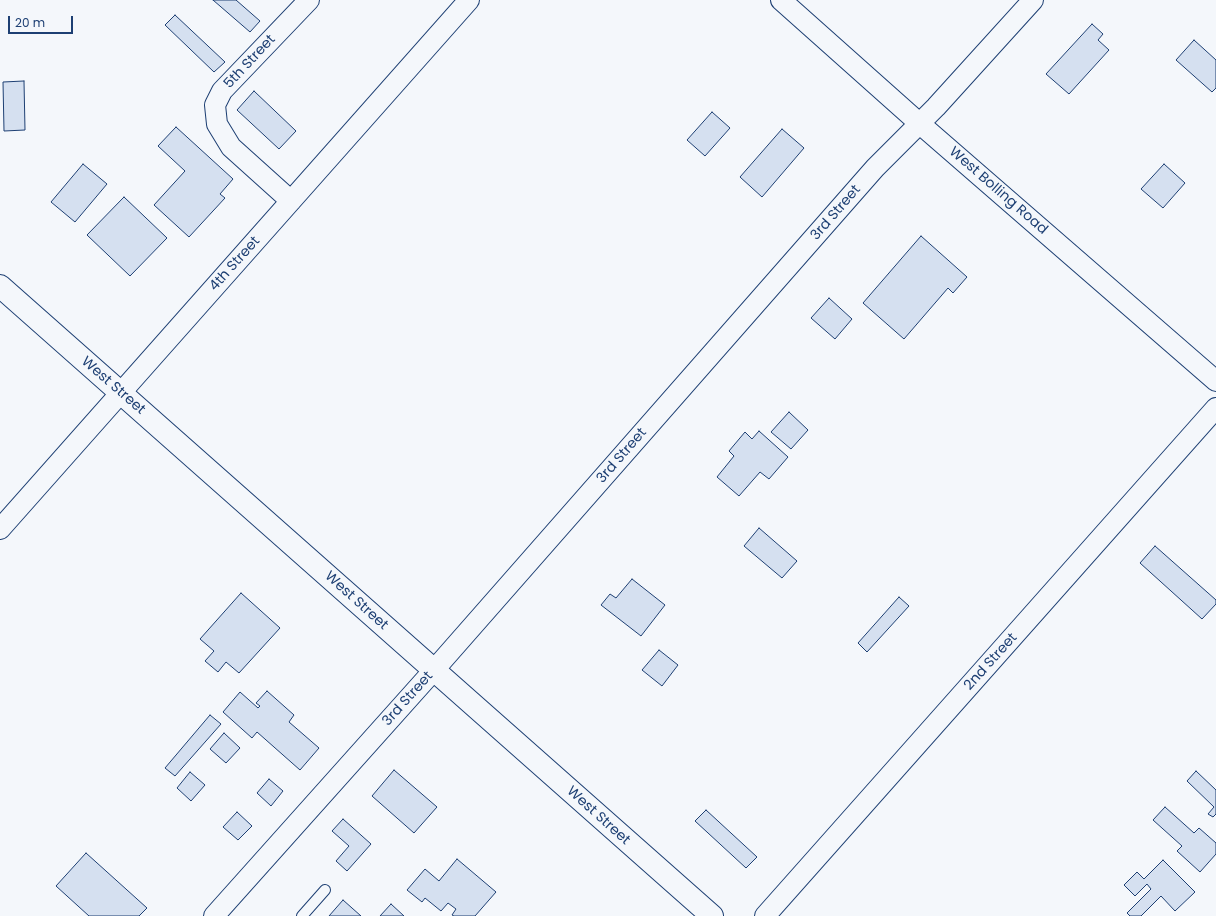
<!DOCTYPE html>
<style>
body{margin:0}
#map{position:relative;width:1216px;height:916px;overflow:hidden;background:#f4f7fb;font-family:Poppins,sans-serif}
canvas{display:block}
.scale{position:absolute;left:8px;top:16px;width:65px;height:18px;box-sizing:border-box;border:2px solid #1d3f73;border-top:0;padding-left:5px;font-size:12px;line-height:14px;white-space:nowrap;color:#1d3f73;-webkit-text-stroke:3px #f4f7fb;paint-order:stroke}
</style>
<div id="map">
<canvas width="1216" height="916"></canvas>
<div class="scale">20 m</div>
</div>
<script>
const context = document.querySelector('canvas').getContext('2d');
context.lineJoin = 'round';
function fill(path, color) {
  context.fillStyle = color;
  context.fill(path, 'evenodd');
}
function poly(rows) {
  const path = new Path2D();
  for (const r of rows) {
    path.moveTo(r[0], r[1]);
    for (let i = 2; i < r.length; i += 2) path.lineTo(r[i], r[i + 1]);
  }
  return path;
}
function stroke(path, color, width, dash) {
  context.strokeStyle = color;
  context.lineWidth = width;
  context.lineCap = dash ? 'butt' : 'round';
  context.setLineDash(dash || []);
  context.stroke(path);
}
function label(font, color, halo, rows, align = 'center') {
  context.font = font + ' Poppins,sans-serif';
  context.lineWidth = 3;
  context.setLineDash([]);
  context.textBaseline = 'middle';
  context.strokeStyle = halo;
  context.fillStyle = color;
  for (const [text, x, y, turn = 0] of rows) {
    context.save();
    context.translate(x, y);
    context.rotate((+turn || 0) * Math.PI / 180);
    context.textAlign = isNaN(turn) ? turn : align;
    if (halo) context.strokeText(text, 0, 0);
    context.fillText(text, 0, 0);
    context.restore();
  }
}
const building = poly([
 [213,0,236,0,260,21,250,32,213,0],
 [175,15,225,62,214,72,165,25,175,15],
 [1092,24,1103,34,1098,40,1109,50,1069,94,1046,74,1092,24],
 [1194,40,1216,60,1216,88,1212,92,1176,60,1194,40],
 [24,81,25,130,4,131,3,82,24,81],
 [254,91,296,131,279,149,237,110,254,91],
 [712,112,730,128,705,156,687,140,712,112],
 [176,127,233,179,220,194,225,198,189,237,154,205,185,171,158,146,176,127],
 [782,129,804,148,762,197,740,177,782,129],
 [83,164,107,184,75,222,51,202,83,164],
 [1164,164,1185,183,1163,208,1141,189,1164,164],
 [124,197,167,238,130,276,87,235,124,197],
 [921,236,967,277,953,293,948,288,904,339,863,303,921,236],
 [829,298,852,319,835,339,811,318,829,298],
 [789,412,808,430,791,449,771,432,789,412],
 [759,431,788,457,769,479,760,472,739,496,717,477,734,456,729,451,745,432,752,439,759,431],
 [759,528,797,561,782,578,744,546,759,528],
 [1155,546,1216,600,1216,604,1202,619,1140,563,1155,546],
 [632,579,665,605,641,636,601,605,610,594,616,598,632,579],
 [241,593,280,628,239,673,226,662,218,672,205,661,214,651,200,639,241,593],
 [899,597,909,606,867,652,858,643,899,597],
 [659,650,678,665,662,686,642,670,659,650],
 [267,691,294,715,289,722,319,748,300,770,257,732,252,738,223,712,240,692,258,708,260,706,256,703,267,691],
 [210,715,221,724,175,776,165,768,210,715],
 [224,733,240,748,226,763,210,749,224,733],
 [394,770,437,807,414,833,372,796,394,770],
 [1196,771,1216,790,1216,814,1213,817,1208,814,1214,807,1187,781,1196,771],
 [190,772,205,785,191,801,177,788,190,772],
 [269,779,283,791,271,806,257,793,269,779],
 [1165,807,1194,833,1199,828,1216,843,1216,854,1200,872,1177,851,1182,846,1153,820,1165,807],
 [706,810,757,857,746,868,695,821,706,810],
 [237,812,252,826,238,840,223,827,237,812],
 [343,819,371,844,347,871,336,861,349,846,332,831,343,819],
 [86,853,147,908,139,916,89,916,56,886,86,853],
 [457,859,496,892,475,916,454,916,452,915,456,909,448,903,441,911,425,898,422,902,407,890,425,869,439,881,457,859],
 [1163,860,1195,892,1175,911,1161,896,1141,916,1130,916,1127,913,1151,889,1147,884,1135,896,1124,885,1137,872,1144,879,1163,860],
 [343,900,361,916,329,916,343,900],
 [391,904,404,916,380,916,391,904]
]);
fill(building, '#d5e0f0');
stroke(building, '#1d3f73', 1);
const service = poly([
 [302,916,325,890]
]);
const minor = poly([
 [781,0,919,123,1216,381],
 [291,201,231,147,217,124,215,105,222,91,309,0],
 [0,529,469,0],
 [214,916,434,670,875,168,936,107,1033,0],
 [765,916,1216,408]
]);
const tertiary = poly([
 [0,286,712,916]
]);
stroke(service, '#1d3f73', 12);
stroke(minor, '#1d3f73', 22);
stroke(tertiary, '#1d3f73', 24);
stroke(service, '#f4f7fb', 10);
stroke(minor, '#f4f7fb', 20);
stroke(tertiary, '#f4f7fb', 22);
label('14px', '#1d3f73', '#f4f7fb', [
 ["5th Street",250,62,-47],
 ["West Bolling Road",998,191,41],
 ["3rd Street",836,213,-49],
 ["4th Street",235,264,-48],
 ["West Street",113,386,41],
 ["3rd Street",622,456,-49],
 ["West Street",356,601,42],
 ["2nd Street",991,662,-48],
 ["3rd Street",408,699,-48],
 ["West Street",598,816,42]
]);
</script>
